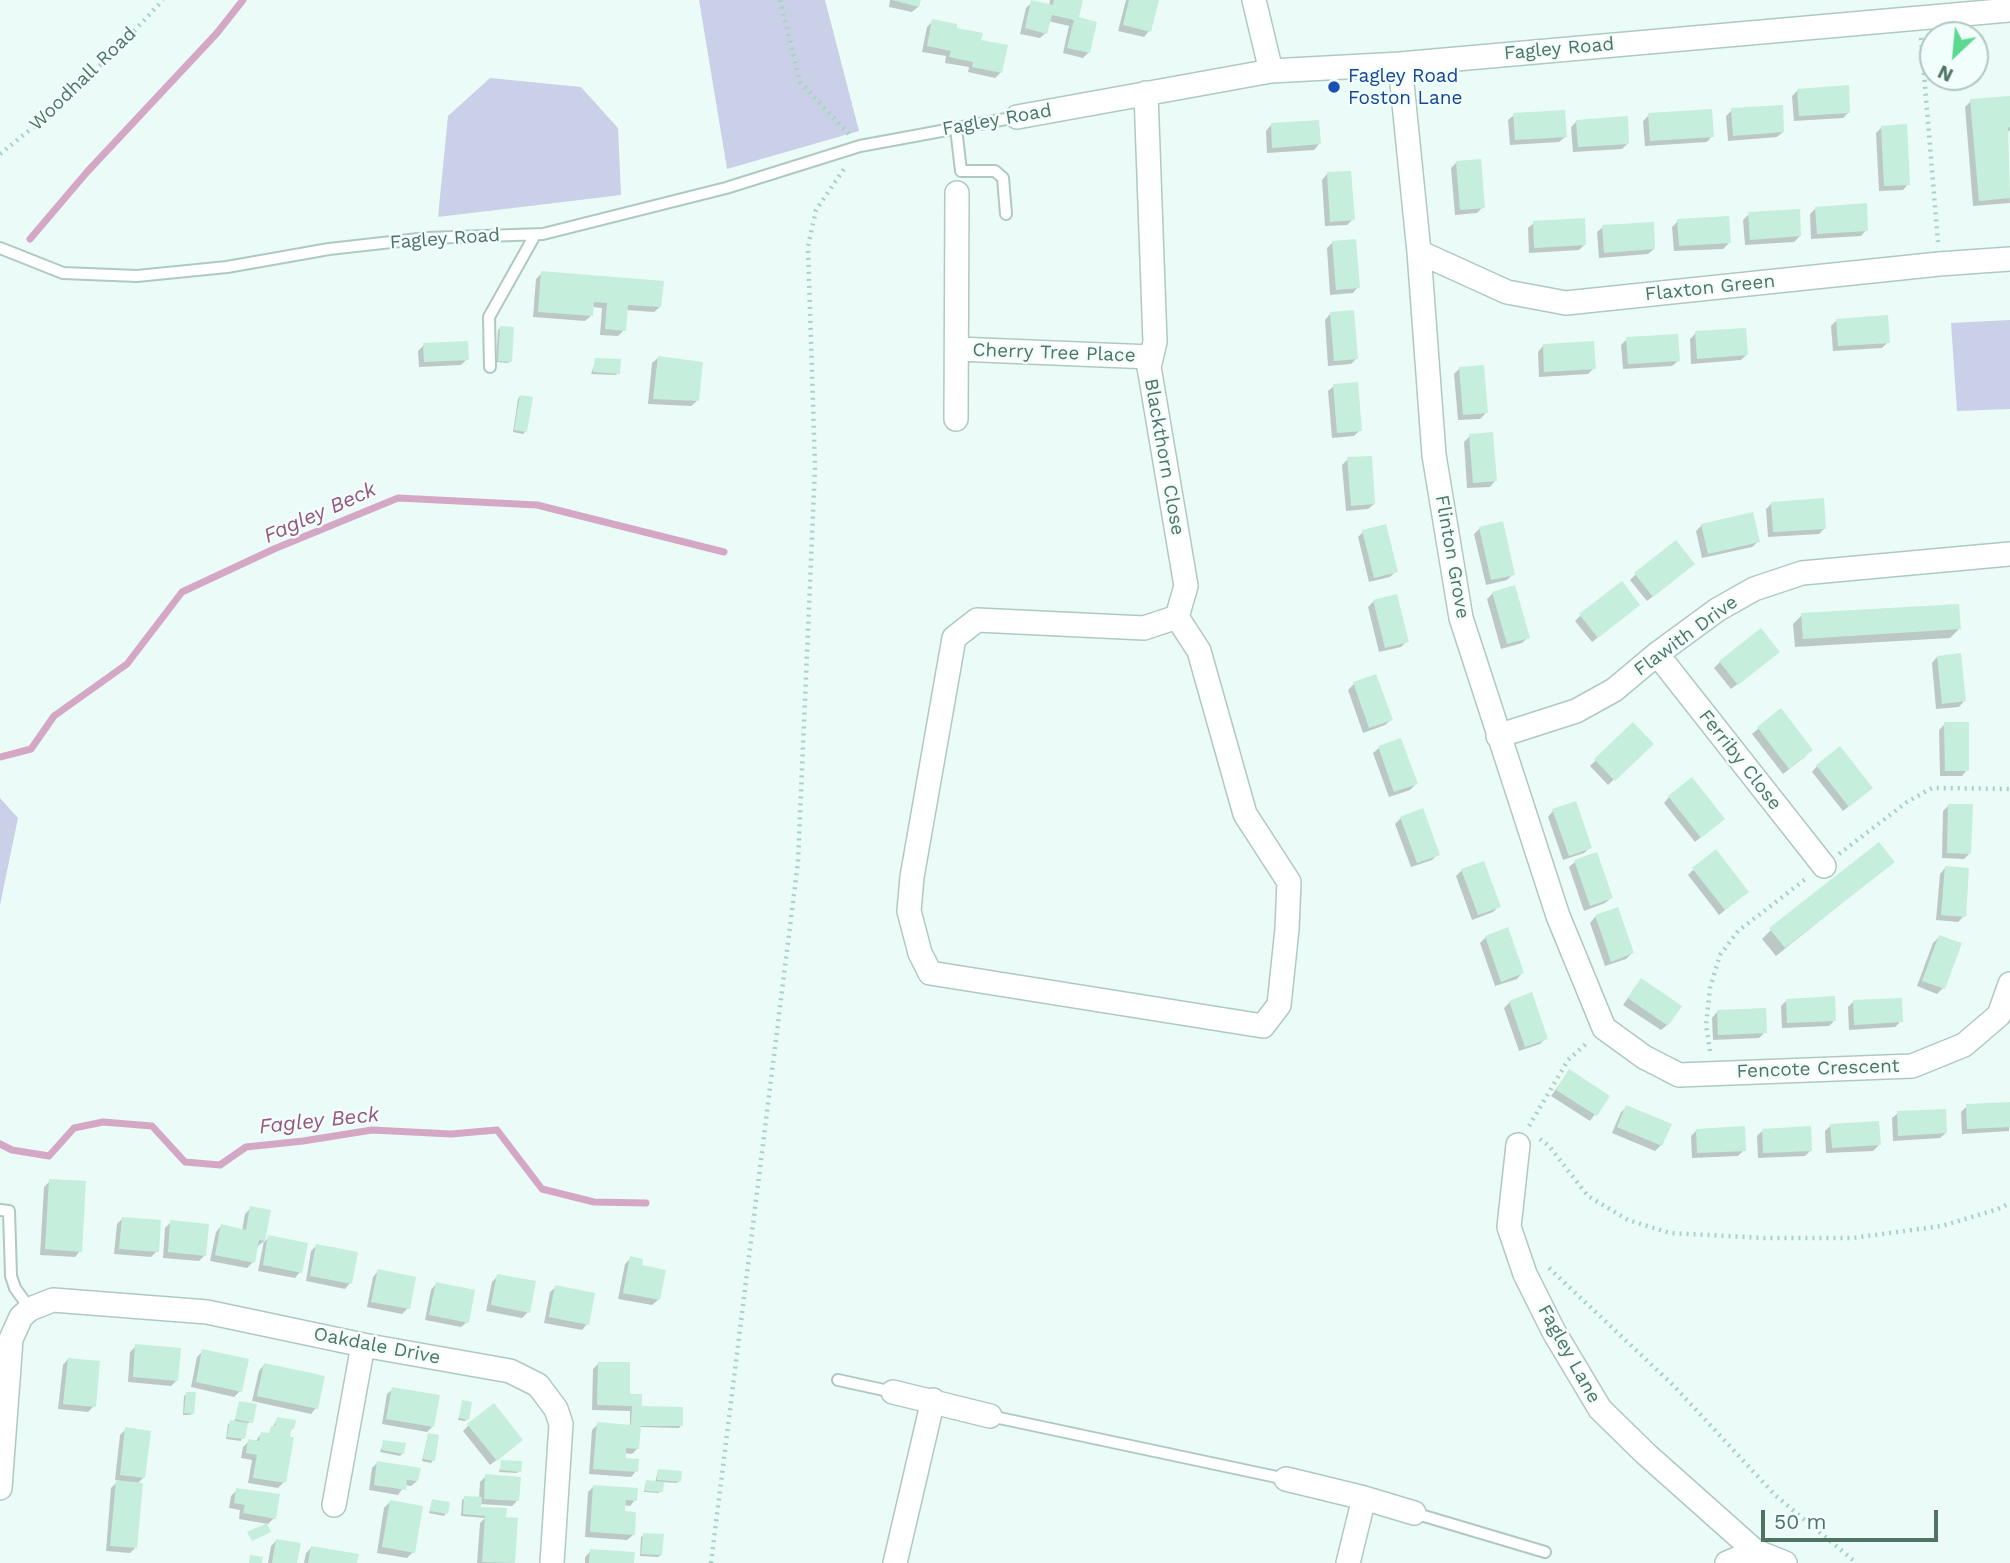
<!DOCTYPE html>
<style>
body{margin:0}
#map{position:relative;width:2010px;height:1563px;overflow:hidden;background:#ebfbf8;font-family:"Work Sans",sans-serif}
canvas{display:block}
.north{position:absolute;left:1919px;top:21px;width:70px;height:70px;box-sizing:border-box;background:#f1fefb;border:2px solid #b1c7bf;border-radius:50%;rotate:206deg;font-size:19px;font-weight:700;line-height:28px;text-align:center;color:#507464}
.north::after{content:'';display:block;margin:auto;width:24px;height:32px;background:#5cd990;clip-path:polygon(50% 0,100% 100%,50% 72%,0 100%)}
.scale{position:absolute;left:1761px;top:1510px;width:177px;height:32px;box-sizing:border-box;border:4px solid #507464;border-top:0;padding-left:9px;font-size:21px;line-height:24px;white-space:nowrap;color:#507464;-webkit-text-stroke:5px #f1fefb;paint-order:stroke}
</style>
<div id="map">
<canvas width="2010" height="1563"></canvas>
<div class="north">N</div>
<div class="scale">50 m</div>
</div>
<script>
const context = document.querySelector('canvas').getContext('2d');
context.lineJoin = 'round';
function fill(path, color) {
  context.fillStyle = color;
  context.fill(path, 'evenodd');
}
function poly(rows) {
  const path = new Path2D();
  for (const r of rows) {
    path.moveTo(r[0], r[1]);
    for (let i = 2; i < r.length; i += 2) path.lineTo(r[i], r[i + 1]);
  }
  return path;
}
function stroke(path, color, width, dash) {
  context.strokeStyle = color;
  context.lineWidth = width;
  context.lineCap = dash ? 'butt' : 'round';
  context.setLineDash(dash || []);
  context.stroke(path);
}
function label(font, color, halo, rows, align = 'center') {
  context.font = font + ' "Work Sans",sans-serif';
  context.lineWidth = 5;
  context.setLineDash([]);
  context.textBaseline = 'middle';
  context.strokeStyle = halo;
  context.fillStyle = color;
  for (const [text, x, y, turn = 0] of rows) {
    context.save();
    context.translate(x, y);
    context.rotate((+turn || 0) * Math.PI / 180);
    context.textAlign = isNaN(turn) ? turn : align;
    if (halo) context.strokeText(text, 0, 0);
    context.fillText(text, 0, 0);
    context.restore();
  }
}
fill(poly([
 [699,0,825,0,859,131,727,169],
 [490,78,581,87,618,128,621,195,438,217,448,116],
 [2010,320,2010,409,1957,411,1951,323],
 [0,798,18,818,0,905]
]), '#cad0e8');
fill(poly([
 [890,0,919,0,918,7,912,12,889,7],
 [1050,0,1081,0,1077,19,1089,52,1083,58,1063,53,1069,26,1048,21,1046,33,1040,38,1020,34,1026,8,1032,2,1049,6],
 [1126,0,1157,0,1149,31,1144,37,1118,31],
 [933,21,979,41,1001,72,995,78,968,72,969,67,945,63,946,56,922,52,927,27],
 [1798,90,1849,112,1843,118,1794,121,1792,96],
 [2010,98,2010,130,2007,133,2010,203,1973,206,1965,107,1971,101],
 [1732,110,1783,132,1777,137,1728,141,1726,116],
 [1514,115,1565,137,1559,142,1510,145,1508,120],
 [1649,115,1712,136,1707,142,1645,146,1643,121],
 [1577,121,1628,143,1622,149,1573,152,1571,127],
 [1271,125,1319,144,1314,150,1267,153,1266,131],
 [1881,128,1908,184,1903,190,1879,191,1876,133],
 [1457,162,1483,207,1477,213,1455,215,1451,168],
 [1327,174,1353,219,1347,225,1325,226,1322,180],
 [1816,208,1866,230,1861,236,1811,239,1810,214],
 [1749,214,1800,236,1794,242,1745,245,1743,220],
 [1678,221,1729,243,1723,249,1674,251,1672,227],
 [1534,223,1584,245,1579,250,1529,253,1528,228],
 [1603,227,1654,249,1648,254,1599,258,1597,232],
 [1333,242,1358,287,1353,293,1330,295,1327,248],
 [542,273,660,307,654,312,626,310,624,330,618,336,600,335,602,308,592,307,591,316,585,321,533,317,536,279],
 [1330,314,1356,359,1351,364,1328,366,1325,320],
 [1837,320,1888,342,1882,348,1833,351,1831,326],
 [500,328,511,361,508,363,496,362,498,330],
 [1696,333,1746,355,1741,360,1691,364,1690,339],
 [1627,339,1678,361,1672,366,1623,369,1621,345],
 [424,345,467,359,461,365,419,367,418,351],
 [1543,346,1594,368,1588,374,1539,377,1538,352],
 [658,358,697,401,691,406,648,404,652,363],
 [596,360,618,373,616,375,591,374],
 [1460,368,1486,413,1480,419,1458,420,1454,374],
 [1334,386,1360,430,1354,436,1332,438,1328,391],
 [520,396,526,431,523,434,513,432,518,399],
 [1470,436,1495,481,1490,487,1467,488,1464,442],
 [1348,459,1374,504,1368,509,1346,511,1342,465],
 [1772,503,1825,528,1819,534,1768,537,1766,509],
 [1702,525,1758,542,1752,547,1702,558,1696,531],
 [1480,528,1513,574,1507,580,1486,585,1474,534],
 [1363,532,1396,571,1390,577,1369,582,1358,537],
 [1687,570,1647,601,1630,580,1636,574],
 [1493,593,1528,637,1522,643,1501,649,1487,599],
 [1374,601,1407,641,1401,647,1379,652,1368,607],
 [1632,611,1592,642,1575,621,1581,615],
 [1802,615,1959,629,1950,638,1795,647,1793,624],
 [1937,657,1964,701,1959,707,1936,709,1932,663],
 [1772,658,1731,689,1714,668,1720,662],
 [1354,684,1391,720,1385,725,1363,733,1348,690],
 [1780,711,1806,756,1783,774,1752,734],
 [1945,724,1967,770,1962,776,1940,776,1939,730],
 [1633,725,1651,744,1608,785,1590,766],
 [1379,748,1416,784,1410,790,1389,797,1373,753],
 [1817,766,1865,793,1843,811,1812,772],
 [1669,797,1717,824,1695,842,1664,803],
 [1949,805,1970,853,1964,859,1942,858,1943,811],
 [1553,811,1590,847,1584,853,1563,860,1548,817],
 [1401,818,1438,854,1432,860,1411,867,1395,824],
 [1596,854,1611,898,1605,903,1584,911,1569,867,1575,862],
 [1945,868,1964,916,1958,922,1936,920,1940,874],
 [1462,870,1499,906,1493,912,1472,920,1456,876],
 [1693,870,1741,897,1719,915,1688,875],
 [1883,870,1776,956,1762,939,1771,930],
 [1617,909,1632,953,1626,959,1605,966,1590,923,1595,917],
 [1486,937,1522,973,1517,979,1495,986,1480,943],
 [1939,937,1959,944,1943,988,1937,994,1917,986,1933,943],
 [1636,986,1667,1025,1661,1030,1623,1005],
 [1787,1000,1835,1020,1829,1026,1782,1028,1781,1006],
 [1510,1002,1546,1038,1540,1044,1519,1051,1504,1008],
 [1853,1002,1901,1021,1895,1027,1849,1030,1848,1007],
 [1717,1012,1765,1032,1759,1038,1713,1040,1712,1018],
 [1569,1071,1608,1096,1590,1121,1551,1096],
 [2010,1104,2009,1131,1962,1134,1961,1112,1967,1106],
 [1627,1107,1669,1125,1661,1145,1655,1151,1612,1133,1621,1112],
 [1898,1113,1946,1133,1940,1138,1893,1141,1892,1118],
 [1831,1125,1879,1145,1873,1151,1826,1153,1825,1131],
 [1697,1130,1744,1150,1738,1156,1692,1158,1691,1136],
 [1763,1130,1811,1150,1805,1156,1758,1158,1757,1136],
 [50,1181,80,1251,75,1257,40,1255,44,1187],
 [251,1208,269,1212,263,1243,269,1237,300,1272,295,1278,258,1271,264,1241,258,1246,253,1262,247,1268,210,1261,216,1232,221,1226,242,1231,245,1214],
 [122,1219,157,1251,151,1257,114,1254,117,1224],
 [171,1222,205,1255,199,1261,163,1258,165,1228],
 [317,1245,350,1283,345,1289,306,1281,311,1251],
 [631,1258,640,1266,658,1300,652,1305,618,1299,625,1264],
 [378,1271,408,1308,402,1314,367,1307,373,1277],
 [498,1276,528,1312,522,1318,486,1311,492,1282],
 [436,1284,467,1322,461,1327,425,1320,431,1290],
 [556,1287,587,1324,582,1330,544,1323,550,1292],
 [136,1346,177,1380,171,1386,128,1382,130,1352],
 [203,1351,240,1391,234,1397,191,1387,197,1357],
 [68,1359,94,1406,88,1412,58,1409,63,1365],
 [599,1363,640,1405,681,1425,679,1428,639,1427,638,1448,632,1454,624,1453,624,1459,636,1471,631,1477,589,1474,592,1430,598,1424,630,1426,630,1411,592,1410,593,1369],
 [264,1365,316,1408,311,1414,252,1401,259,1371],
 [393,1389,433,1426,427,1432,382,1424,387,1394],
 [187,1394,193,1413,190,1415,183,1415,184,1396],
 [463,1402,467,1419,465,1421,458,1420],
 [240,1403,251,1422,246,1424,241,1441,226,1439,228,1424,234,1422],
 [277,1419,292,1429,290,1431,284,1482,278,1488,248,1483,252,1460,241,1458,243,1447,249,1441,255,1442,261,1434,266,1441],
 [469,1425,515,1446,490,1465,463,1431],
 [126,1429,144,1477,137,1484,136,1547,130,1553,106,1551,111,1488,119,1480,115,1480,120,1435],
 [428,1435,433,1460,431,1463,422,1461],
 [384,1442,403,1453,400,1456,380,1452],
 [378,1462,417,1481,411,1486,405,1485,398,1495,369,1490,372,1468],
 [502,1462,519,1471,517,1473,499,1472],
 [658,1471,679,1481,677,1483,662,1482,659,1493,644,1492,646,1482,655,1483],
 [486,1476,517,1501,512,1506,480,1504,479,1508,502,1519,516,1519,514,1563,460,1563,477,1563,480,1523,485,1518,461,1516,462,1500,465,1498,479,1499,480,1482],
 [594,1486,635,1500,630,1506,624,1505,623,1512,633,1535,627,1540,585,1537,588,1492],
 [237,1490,274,1518,268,1524,239,1519,240,1510,229,1508,231,1496],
 [432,1501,446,1513,444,1516,429,1513],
 [390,1502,413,1552,407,1558,377,1553,384,1508],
 [644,1535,661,1555,658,1557,640,1556,641,1537],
 [277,1540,295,1563,268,1563,271,1546],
 [311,1548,355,1563,304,1563,306,1553],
 [591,1551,632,1563,585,1563,585,1557]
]), '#0003');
stroke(poly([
 [30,239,87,172,217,33,243,0],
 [0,757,31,749,54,716,127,664,182,592,274,549,398,498,537,505,724,552],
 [0,1144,12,1150,49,1156,74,1128,103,1122,152,1126,185,1162,220,1165,246,1147,303,1141,372,1130,451,1134,497,1130,542,1189,594,1202,646,1203]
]), '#d4a8c4', 7);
fill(poly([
 [892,0,921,0,919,7],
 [1031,0,1053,5,1054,0,1083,0,1079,17,1097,22,1090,53,1067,48,1074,20,1052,15,1047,34,1025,28],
 [1129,0,1159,0,1151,32,1123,25],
 [932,19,957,24,957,28,983,33,981,40,1008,45,1002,73,972,67,973,62,949,57,951,51,927,46],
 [1849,85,1850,113,1799,116,1797,89],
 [2010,96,2010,127,2008,128,2010,198,1979,201,1970,99],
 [1783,105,1784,132,1733,136,1731,108],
 [1712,109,1714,137,1650,141,1648,113],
 [1565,110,1567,137,1515,140,1513,113],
 [1628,116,1629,144,1578,147,1576,120],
 [1319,120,1321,144,1272,148,1271,123],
 [1907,124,1910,185,1884,186,1881,126],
 [1481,159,1485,208,1460,210,1456,161],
 [1351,171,1355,220,1330,222,1327,172],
 [1867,203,1868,231,1817,234,1815,207],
 [1800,209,1801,236,1750,240,1748,212],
 [1729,216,1731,243,1679,246,1677,219],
 [1585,218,1586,245,1534,248,1533,221],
 [1654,222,1655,249,1604,253,1602,225],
 [1356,239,1360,288,1336,290,1332,241],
 [541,271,664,281,661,307,628,305,626,331,605,329,607,303,594,302,593,316,538,312],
 [1354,310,1358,359,1334,361,1330,312],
 [1888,315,1890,343,1838,346,1836,319],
 [500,326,514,327,512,362,498,361],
 [1746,328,1748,355,1697,359,1695,331],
 [1678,334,1680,361,1628,364,1626,337],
 [468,341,469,360,424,362,423,343],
 [1594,341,1596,369,1544,372,1543,344],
 [658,356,703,362,699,401,653,399],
 [595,358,621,359,620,374,593,372],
 [1484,365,1488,413,1463,415,1459,367],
 [1358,382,1362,431,1337,433,1333,384],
 [520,395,533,397,527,432,514,430],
 [1493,432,1497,481,1473,483,1469,434],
 [1372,456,1375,504,1351,506,1347,457],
 [1824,498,1826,529,1773,532,1771,502],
 [1753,512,1760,542,1708,554,1701,524],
 [1503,521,1515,575,1491,580,1479,527],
 [1386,524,1398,572,1374,578,1362,530],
 [1676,540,1695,564,1653,597,1634,573],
 [1622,581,1640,605,1598,638,1579,614],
 [1515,585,1530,638,1507,644,1492,592],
 [1397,594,1409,642,1385,648,1373,600],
 [1959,604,1961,629,1803,639,1801,613],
 [1761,628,1780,652,1738,685,1719,661],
 [1961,653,1966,701,1942,704,1937,656],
 [1376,674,1393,720,1369,728,1353,682],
 [1781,708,1813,750,1789,769,1757,727],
 [1633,722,1654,744,1615,781,1594,759],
 [1944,722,1969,722,1969,771,1945,771],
 [1401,738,1418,784,1394,792,1378,746],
 [1840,746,1873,788,1849,807,1816,765],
 [1692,777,1725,819,1701,838,1668,796],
 [1576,801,1592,848,1569,856,1552,809],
 [1948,804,1973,804,1971,854,1947,853],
 [1423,808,1440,855,1417,863,1400,817],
 [1879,842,1895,862,1785,948,1769,928],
 [1716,849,1749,892,1725,910,1692,868],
 [1597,852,1613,898,1590,906,1574,860],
 [1484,861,1501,907,1478,915,1461,869],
 [1945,866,1969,868,1966,917,1941,915],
 [1618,907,1634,953,1611,962,1595,915],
 [1508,927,1524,973,1501,982,1485,936],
 [1939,935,1962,943,1945,989,1922,981],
 [1641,978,1682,1006,1668,1026,1628,998],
 [1532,992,1548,1039,1525,1047,1509,1001],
 [1835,996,1836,1021,1787,1023,1786,999],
 [1902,998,1903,1022,1854,1025,1853,1000],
 [1766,1008,1767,1033,1718,1035,1717,1010],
 [1569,1069,1610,1096,1597,1116,1556,1090],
 [2010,1102,2010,1127,1967,1129,1966,1104],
 [1626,1105,1672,1124,1662,1146,1617,1127],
 [1946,1109,1947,1133,1898,1136,1897,1111],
 [1879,1121,1881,1145,1832,1148,1830,1124],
 [1745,1126,1746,1151,1697,1153,1696,1129],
 [1811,1126,1812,1151,1763,1153,1762,1129],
 [49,1179,86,1181,82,1252,45,1249],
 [250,1206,271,1210,265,1241,259,1240,255,1263,215,1255,221,1224,246,1230],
 [122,1217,161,1220,159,1252,119,1249],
 [170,1220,209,1224,206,1256,168,1252],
 [268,1235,308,1243,302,1273,263,1265],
 [316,1244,358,1252,352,1284,310,1276],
 [630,1256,643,1259,642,1265,666,1270,660,1300,623,1293],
 [378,1269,416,1277,410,1309,371,1302],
 [497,1274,536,1281,530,1313,491,1305],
 [436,1282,475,1290,469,1323,429,1315],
 [555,1285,595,1293,589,1325,549,1317],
 [135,1344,181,1348,178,1381,133,1377],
 [202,1349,249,1359,242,1392,196,1382],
 [68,1358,100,1361,96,1407,63,1404],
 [598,1362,630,1362,630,1394,642,1394,642,1406,683,1407,683,1426,641,1426,639,1449,626,1448,626,1458,639,1459,638,1472,593,1469,597,1422,631,1425,632,1406,597,1405],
 [264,1363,325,1376,318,1409,257,1396],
 [392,1387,440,1395,434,1427,386,1419],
 [186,1392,196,1392,194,1414,184,1413],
 [462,1400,472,1402,469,1420,459,1418],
 [239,1401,257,1404,253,1423,235,1419],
 [494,1403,523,1440,497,1461,467,1424],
 [277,1417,296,1420,294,1429,291,1429,290,1437,294,1437,286,1483,253,1478,257,1455,246,1453,248,1439,259,1441,261,1432,269,1433,271,1426,275,1426],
 [230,1420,248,1423,245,1439,227,1437],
 [125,1427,151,1431,145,1478,120,1475],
 [428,1433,439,1435,435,1461,423,1459],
 [383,1440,406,1443,404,1454,382,1450],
 [501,1460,522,1461,521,1472,500,1470],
 [377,1461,421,1468,418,1481,407,1480,406,1490,374,1485],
 [658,1469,682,1471,681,1482,657,1480],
 [485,1474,521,1477,519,1501,484,1499],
 [116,1480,143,1483,137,1548,110,1546],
 [646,1480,664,1482,663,1492,645,1491],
 [593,1485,638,1488,637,1501,626,1500,625,1511,636,1512,635,1535,590,1532],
 [236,1488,280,1494,276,1519,243,1513,245,1505,234,1503],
 [464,1496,482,1497,481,1507,507,1508,506,1517,518,1518,515,1563,482,1562,485,1516,463,1514],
 [432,1499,450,1502,448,1514,430,1511],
 [390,1500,423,1506,415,1553,382,1547],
 [267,1523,271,1532,252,1541,247,1532],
 [643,1533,664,1534,662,1555,641,1554],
 [276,1539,301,1543,297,1563,272,1563],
 [311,1546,359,1554,357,1563,308,1563],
 [590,1549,635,1552,634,1563,589,1563],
 [250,1555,263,1557,262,1563,249,1563]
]), '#c5eedd');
const lane = poly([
 [956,128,961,171,995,171,1003,178,1006,214],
 [0,248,63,273,137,276,227,267,329,249,427,238,543,234,726,188,860,146,1017,117],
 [490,367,489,317,535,235],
 [0,1210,9,1211,11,1276,15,1288,30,1309],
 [838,1380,893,1392],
 [990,1416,1286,1479],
 [1414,1513,1545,1552]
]);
const street = poly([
 [1254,0,1271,71],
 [1400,64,1419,252,1434,455,1461,618,1558,916,1604,1028,1644,1057,1679,1075,1912,1066,1964,1045,1999,1015,2010,984],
 [1146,93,1155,342,1149,367,1186,586,1177,617,1144,628,977,620,954,638,912,877,909,911,920,953,930,973,1263,1026,1279,1005,1287,929,1289,882,1245,814,1199,651,1177,617],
 [1017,117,1271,71,1400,64,2010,10],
 [1419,252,1507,292,1566,303,1939,264,2010,259],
 [957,349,1151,357],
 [956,419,957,193],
 [1657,654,1824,866],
 [1498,736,1576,711,1614,690,1657,654,1717,610,1754,589,1802,573,2010,554],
 [1518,1145,1509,1227,1525,1274,1554,1332,1600,1409,1646,1454,1755,1551,1785,1563],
 [893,1392,990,1416],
 [1286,1479,1364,1498,1414,1513],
 [0,1488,11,1339,21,1317,30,1309,53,1300,207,1312,363,1345,510,1371,538,1385,556,1409,561,1424,552,1563],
 [334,1505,363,1345],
 [895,1563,933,1400],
 [1348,1563,1364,1498],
 [1727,1563,1755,1551]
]);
stroke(lane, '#aecac0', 14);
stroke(street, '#aecac0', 26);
stroke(poly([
 [780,0,800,82,849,134],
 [1921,38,1938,242],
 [0,154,53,111,121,45,163,0],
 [1839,854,1907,802,1932,788,2010,789],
 [1710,1051,1706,1025,1710,988,1720,955,1738,931,1807,878],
 [1529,1126,1568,1060,1588,1042],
 [1540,1139,1549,1146,1588,1196,1628,1220,1670,1233,1765,1238,1852,1238,1942,1226,1998,1209,2010,1203],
 [1549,1268,1673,1385,1776,1496,1853,1560,1853,1563],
 [711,1563,798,862,815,468,808,246,816,210,844,169]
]), '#a8d3c1', 4.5, [2, 5]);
stroke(lane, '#fff', 10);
stroke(street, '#fff', 23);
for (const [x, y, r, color] of [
 [1334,87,7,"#1a4fb4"]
]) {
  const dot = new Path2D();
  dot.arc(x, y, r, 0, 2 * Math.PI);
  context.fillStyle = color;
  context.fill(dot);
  stroke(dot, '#f1fefb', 2.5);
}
label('19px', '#507464', '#f1fefb', [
 ["Fagley Road",1559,49,-5],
 ["Woodhall Road",83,79,-44],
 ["Fagley Road",997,120,-10],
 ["Fagley Road",445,239,-4],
 ["Flaxton Green",1710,288,-6],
 ["Cherry Tree Place",1054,353,2],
 ["Blackthorn Close",1164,457,80],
 ["Flinton Grove",1452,557,80],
 ["Flawith Drive",1686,636,-36],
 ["Ferriby Close",1740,760,52],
 ["Fencote Crescent",1818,1069,-2],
 ["Oakdale Drive",377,1346,11],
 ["Fagley Lane",1569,1354,61]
]);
label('19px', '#164399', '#f1fefb', [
 ["Fagley Road",1348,76],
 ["Foston Lane",1348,98]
], 'left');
label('italic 21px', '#995581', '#f1fefb', [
 ["Fagley Beck",320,513,-24],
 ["Fagley Beck",319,1121,-6]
]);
</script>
